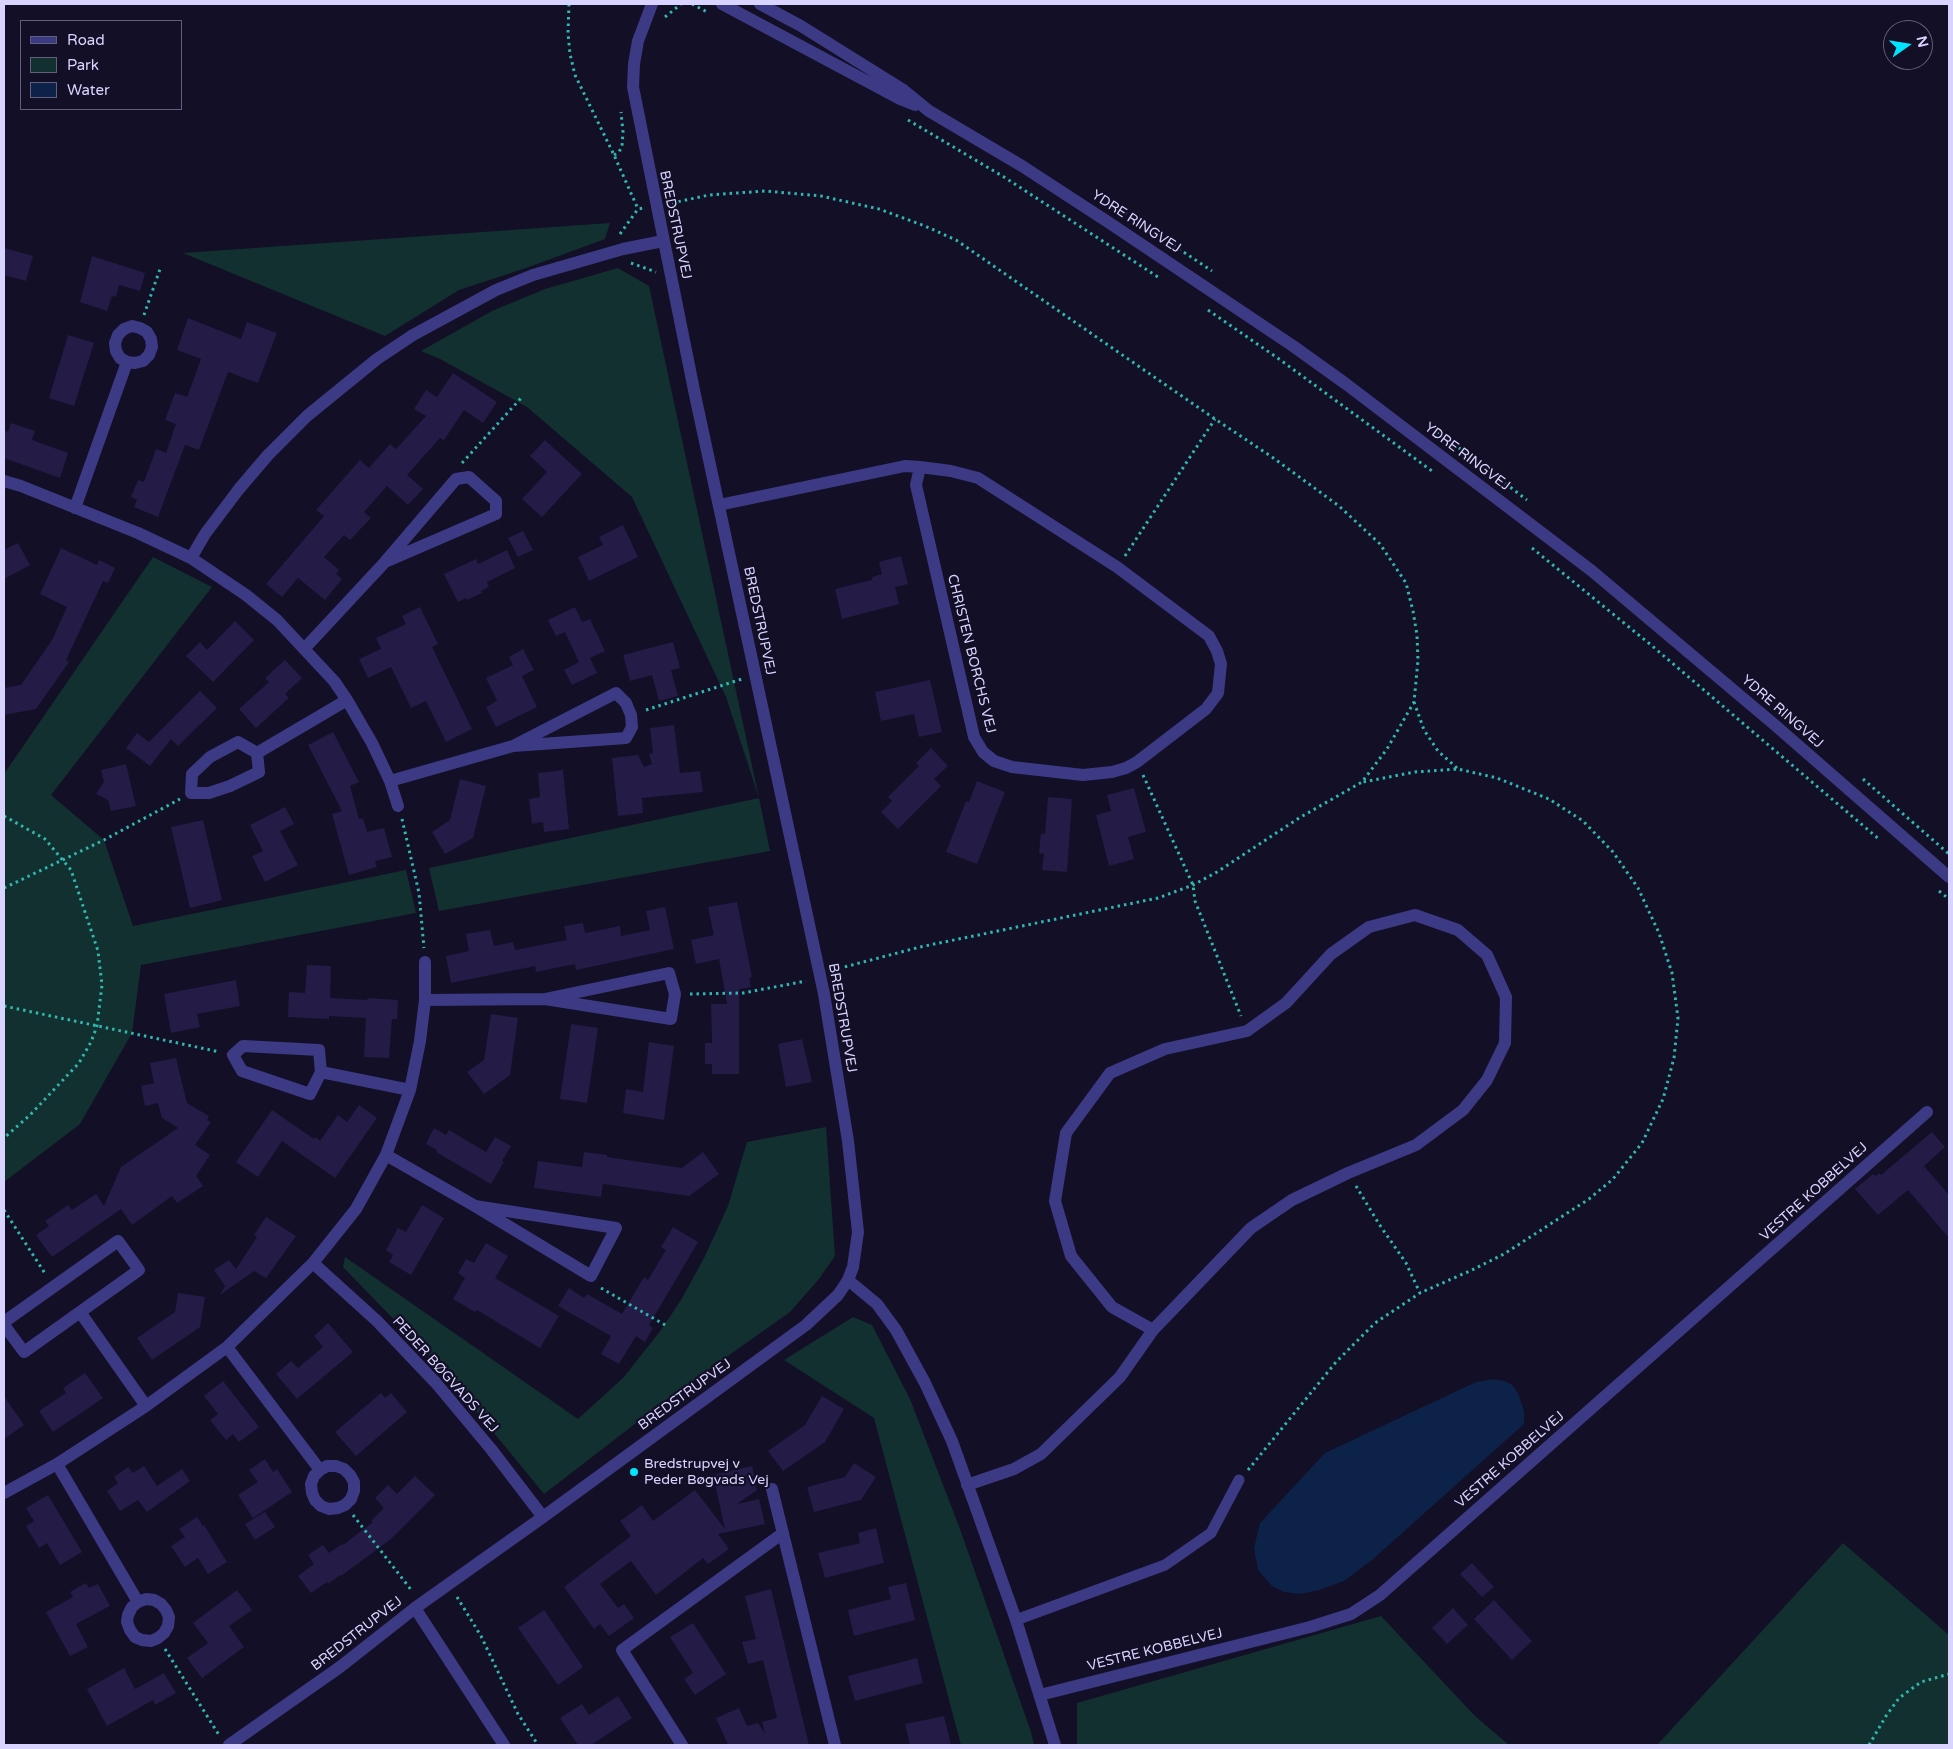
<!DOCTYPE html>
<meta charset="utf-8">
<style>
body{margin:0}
#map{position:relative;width:1953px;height:1749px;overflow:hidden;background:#130f26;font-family:"Varela Round",sans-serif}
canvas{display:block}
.frame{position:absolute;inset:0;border:5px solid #d9d4ff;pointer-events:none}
.legend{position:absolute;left:20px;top:20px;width:162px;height:90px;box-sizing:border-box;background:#130f26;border:1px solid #625e7d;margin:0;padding:6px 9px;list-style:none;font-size:15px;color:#d9d4ff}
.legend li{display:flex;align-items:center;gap:10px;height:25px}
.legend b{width:25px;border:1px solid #625e7d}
.north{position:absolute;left:1883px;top:20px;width:50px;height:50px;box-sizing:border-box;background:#130f26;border:1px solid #625e7d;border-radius:50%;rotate:77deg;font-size:14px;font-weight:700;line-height:20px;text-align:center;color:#d9d4ff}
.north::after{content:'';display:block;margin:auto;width:18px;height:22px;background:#00e5ff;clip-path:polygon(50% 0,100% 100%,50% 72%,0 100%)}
</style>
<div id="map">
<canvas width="1953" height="1749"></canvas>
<div class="frame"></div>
<ul class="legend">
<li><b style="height:6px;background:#3d3a85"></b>Road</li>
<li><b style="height:14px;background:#12302f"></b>Park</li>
<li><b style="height:14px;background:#0c2248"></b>Water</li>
</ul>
<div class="north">N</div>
</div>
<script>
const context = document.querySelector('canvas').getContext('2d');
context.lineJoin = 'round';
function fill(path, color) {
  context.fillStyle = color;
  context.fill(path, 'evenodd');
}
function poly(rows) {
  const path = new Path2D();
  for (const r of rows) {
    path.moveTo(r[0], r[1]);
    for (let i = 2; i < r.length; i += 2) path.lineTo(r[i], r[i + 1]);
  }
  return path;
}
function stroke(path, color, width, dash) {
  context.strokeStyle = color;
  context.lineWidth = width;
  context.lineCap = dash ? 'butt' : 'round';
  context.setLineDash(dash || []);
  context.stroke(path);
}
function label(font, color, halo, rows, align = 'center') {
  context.font = font + ' "Varela Round",sans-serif';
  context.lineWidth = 4.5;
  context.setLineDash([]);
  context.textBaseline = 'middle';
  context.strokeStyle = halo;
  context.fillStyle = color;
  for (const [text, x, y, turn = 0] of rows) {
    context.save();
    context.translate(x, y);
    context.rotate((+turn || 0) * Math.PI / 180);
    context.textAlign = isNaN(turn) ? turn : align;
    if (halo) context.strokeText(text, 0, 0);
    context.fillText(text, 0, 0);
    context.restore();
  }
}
fill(poly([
 [610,223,605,239,526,268,459,290,385,336,183,253],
 [618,268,649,286,759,798,770,851,439,911,429,868,759,798,726,697,632,497,527,407,440,359,421,351,492,311,545,289],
 [153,557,212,587,51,795,104,840,133,926,406,870,416,913,141,965,132,1033,80,1124,4,1182,4,774],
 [826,1127,835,1256,819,1279,790,1312,670,1397,544,1494,440,1367,343,1267,345,1257,578,1419,623,1378,661,1330,681,1300,704,1258,728,1206,747,1142],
 [853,1317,872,1325,910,1399,960,1529,1031,1732,1034,1745,961,1745,874,1418,784,1360],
 [1843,1543,1949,1635,1949,1745,1657,1745],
 [1381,1616,1475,1716,1509,1745,1077,1745,1077,1703]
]), '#12302f');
fill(poly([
 [1493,1379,1505,1381,1512,1385,1518,1393,1524,1411,1524,1424,1372,1560,1344,1581,1319,1590,1300,1594,1284,1592,1272,1586,1258,1570,1254,1548,1260,1523,1325,1453,1476,1382]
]), '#0c2248');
fill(poly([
 [4,248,33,256,26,281,4,275],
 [92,256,145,273,140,291,119,285,116,297,112,296,107,311,80,302],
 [188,318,241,339,247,322,277,333,258,383,228,372,199,450,185,445,158,517,134,507,137,500,131,497,138,480,144,482,156,449,166,453,176,424,165,420,175,393,187,397,201,359,177,350],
 [68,335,94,343,74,406,49,398],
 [453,373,497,402,483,423,464,410,444,440,440,438,407,475,423,489,408,505,387,486,364,512,371,518,350,540,344,535,324,557,339,570,336,574,342,579,325,600,298,578,282,597,266,584,324,516,316,510,360,460,369,468,390,444,396,449,426,416,414,409,426,390,437,397],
 [11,423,35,431,32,440,68,453,60,478,4,458,4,430,8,432],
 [545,440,582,474,542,517,522,499,547,472,530,456],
 [623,525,638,557,589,581,578,557,603,545,599,537],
 [523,531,533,550,518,557,508,538],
 [18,543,30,565,4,579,4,550],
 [61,548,97,565,99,560,115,568,108,583,103,581,66,660,69,662,36,709,4,715,4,688,21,685,52,640,67,607,40,594],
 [507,550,515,568,487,582,489,587,481,591,482,593,467,600,466,598,458,602,444,574,476,559,478,564],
 [901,556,908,584,895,587,899,604,842,619,835,589,872,580,872,577,882,574,879,562],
 [420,607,438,644,432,647,472,729,446,742,426,701,411,708,391,667,368,678,359,659,381,649,376,638,406,624,402,616],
 [575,607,582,622,590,619,605,651,590,658,597,673,572,685,564,670,579,662,565,632,556,636,548,620],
 [235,621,254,640,213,682,186,656,200,642,207,650],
 [673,642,680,668,671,670,678,696,659,701,652,675,630,681,623,655],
 [523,649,534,670,522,676,537,707,496,727,486,707,497,701,486,678,513,665,509,657],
 [285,660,302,678,285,694,289,698,256,728,239,709,269,682,265,678],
 [930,680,942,732,919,737,914,714,881,721,875,692],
 [200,691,217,708,178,746,171,739,150,766,126,748,137,733,149,742],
 [674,725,680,773,700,771,703,792,642,798,643,813,618,816,612,758,638,755,644,767,652,764,649,754,653,753,650,728],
 [333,732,359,782,350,786,359,819,363,818,367,832,384,828,392,857,375,861,377,867,349,875,332,814,342,811,308,745],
 [931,748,948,766,934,779,941,786,898,829,881,812,892,801,888,797,919,766,916,763],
 [126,764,136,806,111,811,108,800,96,794,104,782,101,770],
 [563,770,569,829,544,832,543,822,532,824,529,799,540,797,538,773],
 [460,779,486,786,473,838,445,854,432,832,450,820],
 [977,781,1005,792,977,864,946,852,966,801,969,802],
 [1134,788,1146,832,1128,837,1134,859,1109,866,1096,815,1111,811,1107,795],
 [1048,797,1072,799,1067,872,1042,870,1044,854,1039,853,1041,833,1045,834],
 [285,807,294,824,280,831,298,865,265,882,252,856,263,851,250,825],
 [203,820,222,900,190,908,171,827],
 [737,902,752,977,749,978,751,987,739,989,739,1074,712,1074,712,1064,705,1064,705,1043,712,1043,711,1004,727,1004,719,959,696,964,691,940,714,935,708,907],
 [665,907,674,949,576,970,575,964,536,972,535,966,451,983,446,956,469,951,466,934,490,930,494,946,513,942,515,950,567,940,564,926,583,923,585,933,620,926,621,936,650,930,646,911],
 [307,965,331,966,330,998,367,1000,368,998,398,1000,397,1019,392,1019,389,1058,364,1057,366,1018,329,1016,329,1019,288,1017,289,992,305,993],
 [236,980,240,1006,197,1014,200,1027,171,1033,164,994],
 [491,1014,518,1018,510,1075,484,1094,467,1072,484,1060],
 [571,1024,598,1028,587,1103,560,1099],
 [802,1039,812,1082,786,1087,778,1044],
 [649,1042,674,1046,664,1120,623,1113,626,1089,643,1092],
 [176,1058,187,1103,209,1116,207,1120,211,1122,195,1145,210,1155,196,1176,203,1186,177,1203,172,1196,132,1225,121,1209,52,1257,36,1235,49,1226,45,1221,68,1205,72,1210,96,1194,104,1206,121,1167,178,1128,162,1118,158,1103,145,1106,141,1086,154,1083,150,1063],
 [359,1105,377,1118,335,1178,282,1141,258,1177,236,1162,272,1110,314,1139,316,1137,320,1141,338,1115,347,1122],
 [434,1128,446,1135,449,1130,486,1152,495,1137,511,1146,502,1161,504,1162,491,1184,436,1152,437,1150,426,1144],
 [1932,1132,1945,1147,1924,1166,1949,1195,1949,1238,1908,1190,1878,1215,1855,1189,1873,1174,1876,1176,1879,1173,1881,1175],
 [584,1152,607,1155,607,1157,682,1168,703,1152,719,1174,689,1196,603,1184,601,1197,534,1188,538,1161,582,1167],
 [422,1205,444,1218,411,1275,389,1262,393,1255,386,1250,398,1228,406,1232],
 [266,1217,296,1236,266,1278,254,1271,220,1295,225,1286,214,1270,229,1260,236,1269,257,1237,254,1235],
 [673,1227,698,1242,649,1325,653,1328,645,1342,636,1336,619,1364,601,1354,611,1336,558,1306,569,1288,584,1298,587,1294,622,1314,644,1277,648,1280,666,1250,661,1247],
 [486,1243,508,1256,495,1278,559,1316,540,1348,477,1310,475,1312,453,1299,465,1278,458,1273,466,1259,474,1263],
 [178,1293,205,1297,200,1327,152,1360,137,1338,175,1312],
 [328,1323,353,1352,297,1399,276,1374,291,1361,298,1368,323,1347,314,1336],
 [85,1373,103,1398,53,1432,39,1411,66,1393,63,1388],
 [223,1381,259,1427,239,1442,233,1434,226,1440,210,1420,218,1414,204,1396],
 [381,1393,385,1398,391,1393,407,1412,356,1456,335,1432],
 [4,1396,24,1425,4,1439],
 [822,1396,844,1409,825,1442,783,1471,768,1451,805,1425],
 [265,1459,273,1472,277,1469,292,1492,253,1518,238,1495,258,1482,249,1470],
 [854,1463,876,1477,861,1500,814,1512,807,1487,845,1477],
 [144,1466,157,1486,182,1469,190,1481,147,1512,138,1500,120,1511,107,1491,118,1483,114,1477,128,1467,133,1473],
 [752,1466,757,1490,737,1504,759,1499,765,1524,718,1534,729,1549,708,1564,703,1558,656,1595,631,1561,600,1584,618,1608,624,1604,634,1618,609,1636,600,1624,594,1629,564,1587,631,1536,620,1521,642,1505,653,1521,695,1490,725,1529,713,1475],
 [415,1476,435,1495,391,1539,341,1576,340,1575,328,1584,327,1582,311,1593,298,1576,314,1564,308,1555,323,1545,329,1553,342,1544,343,1545,373,1522,371,1521,384,1508,375,1498,388,1485,397,1494],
 [48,1495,82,1552,60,1565,47,1543,39,1548,26,1526,34,1521,26,1508],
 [265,1512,275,1527,255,1540,245,1524],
 [197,1517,203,1526,204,1525,227,1562,208,1574,198,1558,185,1567,171,1546,185,1537,179,1529],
 [876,1528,884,1563,825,1578,818,1553,860,1543,858,1533],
 [1472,1563,1494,1587,1482,1597,1460,1574],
 [86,1583,89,1588,98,1584,110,1606,76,1624,88,1647,70,1656,46,1612,73,1597,70,1592],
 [906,1583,915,1620,854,1636,848,1610,891,1599,888,1587],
 [771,1589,809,1745,728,1745,716,1718,739,1708,747,1726,758,1723,765,1734,762,1722,777,1718,763,1660,748,1664,742,1642,756,1639,745,1596],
 [237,1590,252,1610,229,1626,244,1647,202,1678,187,1658,208,1643,193,1623],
 [1494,1600,1532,1641,1512,1660,1474,1619],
 [1453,1608,1468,1625,1447,1644,1432,1628],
 [544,1610,583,1667,558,1685,518,1628],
 [693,1623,726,1674,695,1695,684,1679,693,1673,670,1637],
 [917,1658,923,1683,855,1701,848,1676],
 [124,1668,135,1689,164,1673,176,1693,155,1705,153,1700,107,1726,87,1689],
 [618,1696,632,1718,591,1745,578,1745,560,1718,582,1704,589,1715],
 [944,1716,951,1745,910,1745,905,1724]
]), '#241b47');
stroke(poly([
 [569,4,568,33,570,54,575,75,614,155,638,209],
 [692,4,709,13],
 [665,17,681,4],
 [908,120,1004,177,1161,279],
 [614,155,619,152,622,146,623,132,621,112],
 [672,203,709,195,765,191,821,196,879,209,925,226,956,240,1215,419,1272,457,1339,506,1380,544,1406,583,1413,611,1417,635,1418,660,1414,702,1387,749,1362,782,1299,818,1217,872,1193,885,1158,898,920,947,833,970],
 [1119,209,1212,271],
 [620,234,638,209,644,208],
 [631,263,656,272],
 [1208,310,1279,359,1432,471],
 [144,315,160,269],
 [1433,428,1527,500],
 [462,463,522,397],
 [1532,548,1651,645,1880,840],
 [1125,556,1215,419],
 [1414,702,1424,730,1438,751,1458,769],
 [646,710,742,679],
 [1143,775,1193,885,1195,901,1241,1016],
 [1863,779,1949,854],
 [4,816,45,839,71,870,98,951,102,985,97,1026,91,1042,79,1063,30,1115,4,1138],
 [402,819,419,893,424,948],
 [4,888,104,840,180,799],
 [1939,891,1949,899],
 [690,994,743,993,806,981],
 [4,1006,220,1052],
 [1356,1186,1379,1224,1406,1263,1420,1293],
 [4,1210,46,1275],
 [601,1288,667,1326],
 [1248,1470,1336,1362,1375,1323,1420,1293,1472,1270,1504,1254,1589,1199,1613,1179,1642,1143,1663,1099,1674,1058,1678,1018,1672,973,1659,933,1638,888,1613,852,1583,821,1549,799,1497,778,1458,769,1415,772,1363,782],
 [353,1515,412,1591],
 [457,1597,481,1636,518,1714,538,1745],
 [165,1649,219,1735],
 [1869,1745,1886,1716,1899,1698,1921,1682,1949,1674]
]), '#2fb8b0', 3, [2.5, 4]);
stroke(poly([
 [1016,1620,1165,1565,1211,1533,1239,1480]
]), '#3d3a85', 11);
stroke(poly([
 [4,481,21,486,138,533,191,558,246,595,277,620,334,681,347,700,372,743,390,781,398,806],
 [719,505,905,466,920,467,951,471,978,478,1117,567,1209,636,1217,651,1221,664,1218,693,1206,709,1137,762,1126,768,1112,772,1083,775,1012,767,994,761,983,752,974,737,916,485,920,467],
 [75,508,127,362,120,358,116,351,115,343,118,335,124,329,132,326,140,328,147,332,151,339,152,347,149,355,143,361,135,363,127,362],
 [191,558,205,534,239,489,268,455,307,416,377,359,413,335,496,290,533,275,623,249,663,241],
 [305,648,385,562,456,479,469,477,496,501,496,514,385,562],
 [257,753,259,772,230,786,209,793,191,793,192,774,210,757,238,742,257,753,347,700],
 [390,781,513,746,626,738,632,727,631,715,626,703,616,693,513,746],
 [425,1000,545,999,669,973,675,994,671,1019,545,999],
 [321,1072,310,1094,242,1071,233,1055,243,1046,319,1050,321,1072,410,1090],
 [386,1155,475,1206,616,1228,591,1276,475,1206],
 [313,1263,377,1321,436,1383,491,1449,543,1517],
 [848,1280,877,1304,896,1330,925,1383,952,1441,1016,1620,1055,1745],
 [80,1312,146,1406],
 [4,1322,118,1241,139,1270,24,1352,4,1325],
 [227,1347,320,1470,327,1466,336,1466,344,1469,350,1475,354,1482,354,1491,351,1499,345,1505,338,1508,329,1509,321,1506,315,1500,312,1493,311,1484,314,1476,320,1470],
 [57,1464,138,1602,146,1599,154,1600,161,1604,166,1610,169,1617,168,1626,164,1633,158,1638,151,1641,142,1640,135,1637,130,1630,127,1622,128,1615,132,1607,138,1602],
 [967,1485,1014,1469,1041,1454,1120,1377,1153,1330,1112,1307,1071,1256,1055,1201,1066,1133,1110,1073,1165,1049,1247,1031,1286,1003,1331,954,1369,927,1415,915,1458,930,1487,955,1506,997,1505,1043,1487,1080,1463,1110,1416,1145,1348,1173,1292,1200,1251,1228,1153,1330],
 [772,1489,835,1745],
 [4,1493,57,1464,146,1406,227,1347,313,1263,356,1209,386,1155,410,1090,420,1041,425,1000,425,962],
 [415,1608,504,1745],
 [1040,1695,1310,1627,1351,1614,1380,1595,1927,1112],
 [682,1745,622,1650,783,1533]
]), '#3d3a85', 12);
stroke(poly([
 [722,4,900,99,915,105],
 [760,4,801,26,902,89,929,111,1022,166,1108,222,1293,346,1346,384,1592,571,1776,726,1949,877],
 [229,1745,340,1667,415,1608,543,1517,806,1325,838,1295,848,1280,853,1267,858,1232,848,1141,824,994,695,395,633,87,634,64,638,41,652,4]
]), '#3d3a85', 12);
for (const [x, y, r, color] of [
 [634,1472,5,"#00e5ff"]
]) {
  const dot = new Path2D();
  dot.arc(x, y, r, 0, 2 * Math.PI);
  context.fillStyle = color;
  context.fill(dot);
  stroke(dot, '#130f26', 2);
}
label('14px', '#d9d4ff', '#130f26', [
 ["YDRE RINGVEJ",1136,222,33],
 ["BREDSTRUPVEJ",675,225,78],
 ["YDRE RINGVEJ",1467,457,37],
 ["BREDSTRUPVEJ",759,621,78],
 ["CHRISTEN BORCHS VEJ",971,654,76],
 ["YDRE RINGVEJ",1782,712,41],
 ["BREDSTRUPVEJ",842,1018,80],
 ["VESTRE KOBBELVEJ",1814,1192,-42],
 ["PEDER BØGVADS VEJ",445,1375,48],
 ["BREDSTRUPVEJ",685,1395,-36],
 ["VESTRE KOBBELVEJ",1510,1460,-41],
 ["BREDSTRUPVEJ",357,1634,-38],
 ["VESTRE KOBBELVEJ",1155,1650,-14]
]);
label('14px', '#d9d4ff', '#130f26', [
 ["Bredstrupvej v",644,1464],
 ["Peder Bøgvads Vej",644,1480]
], 'left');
</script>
